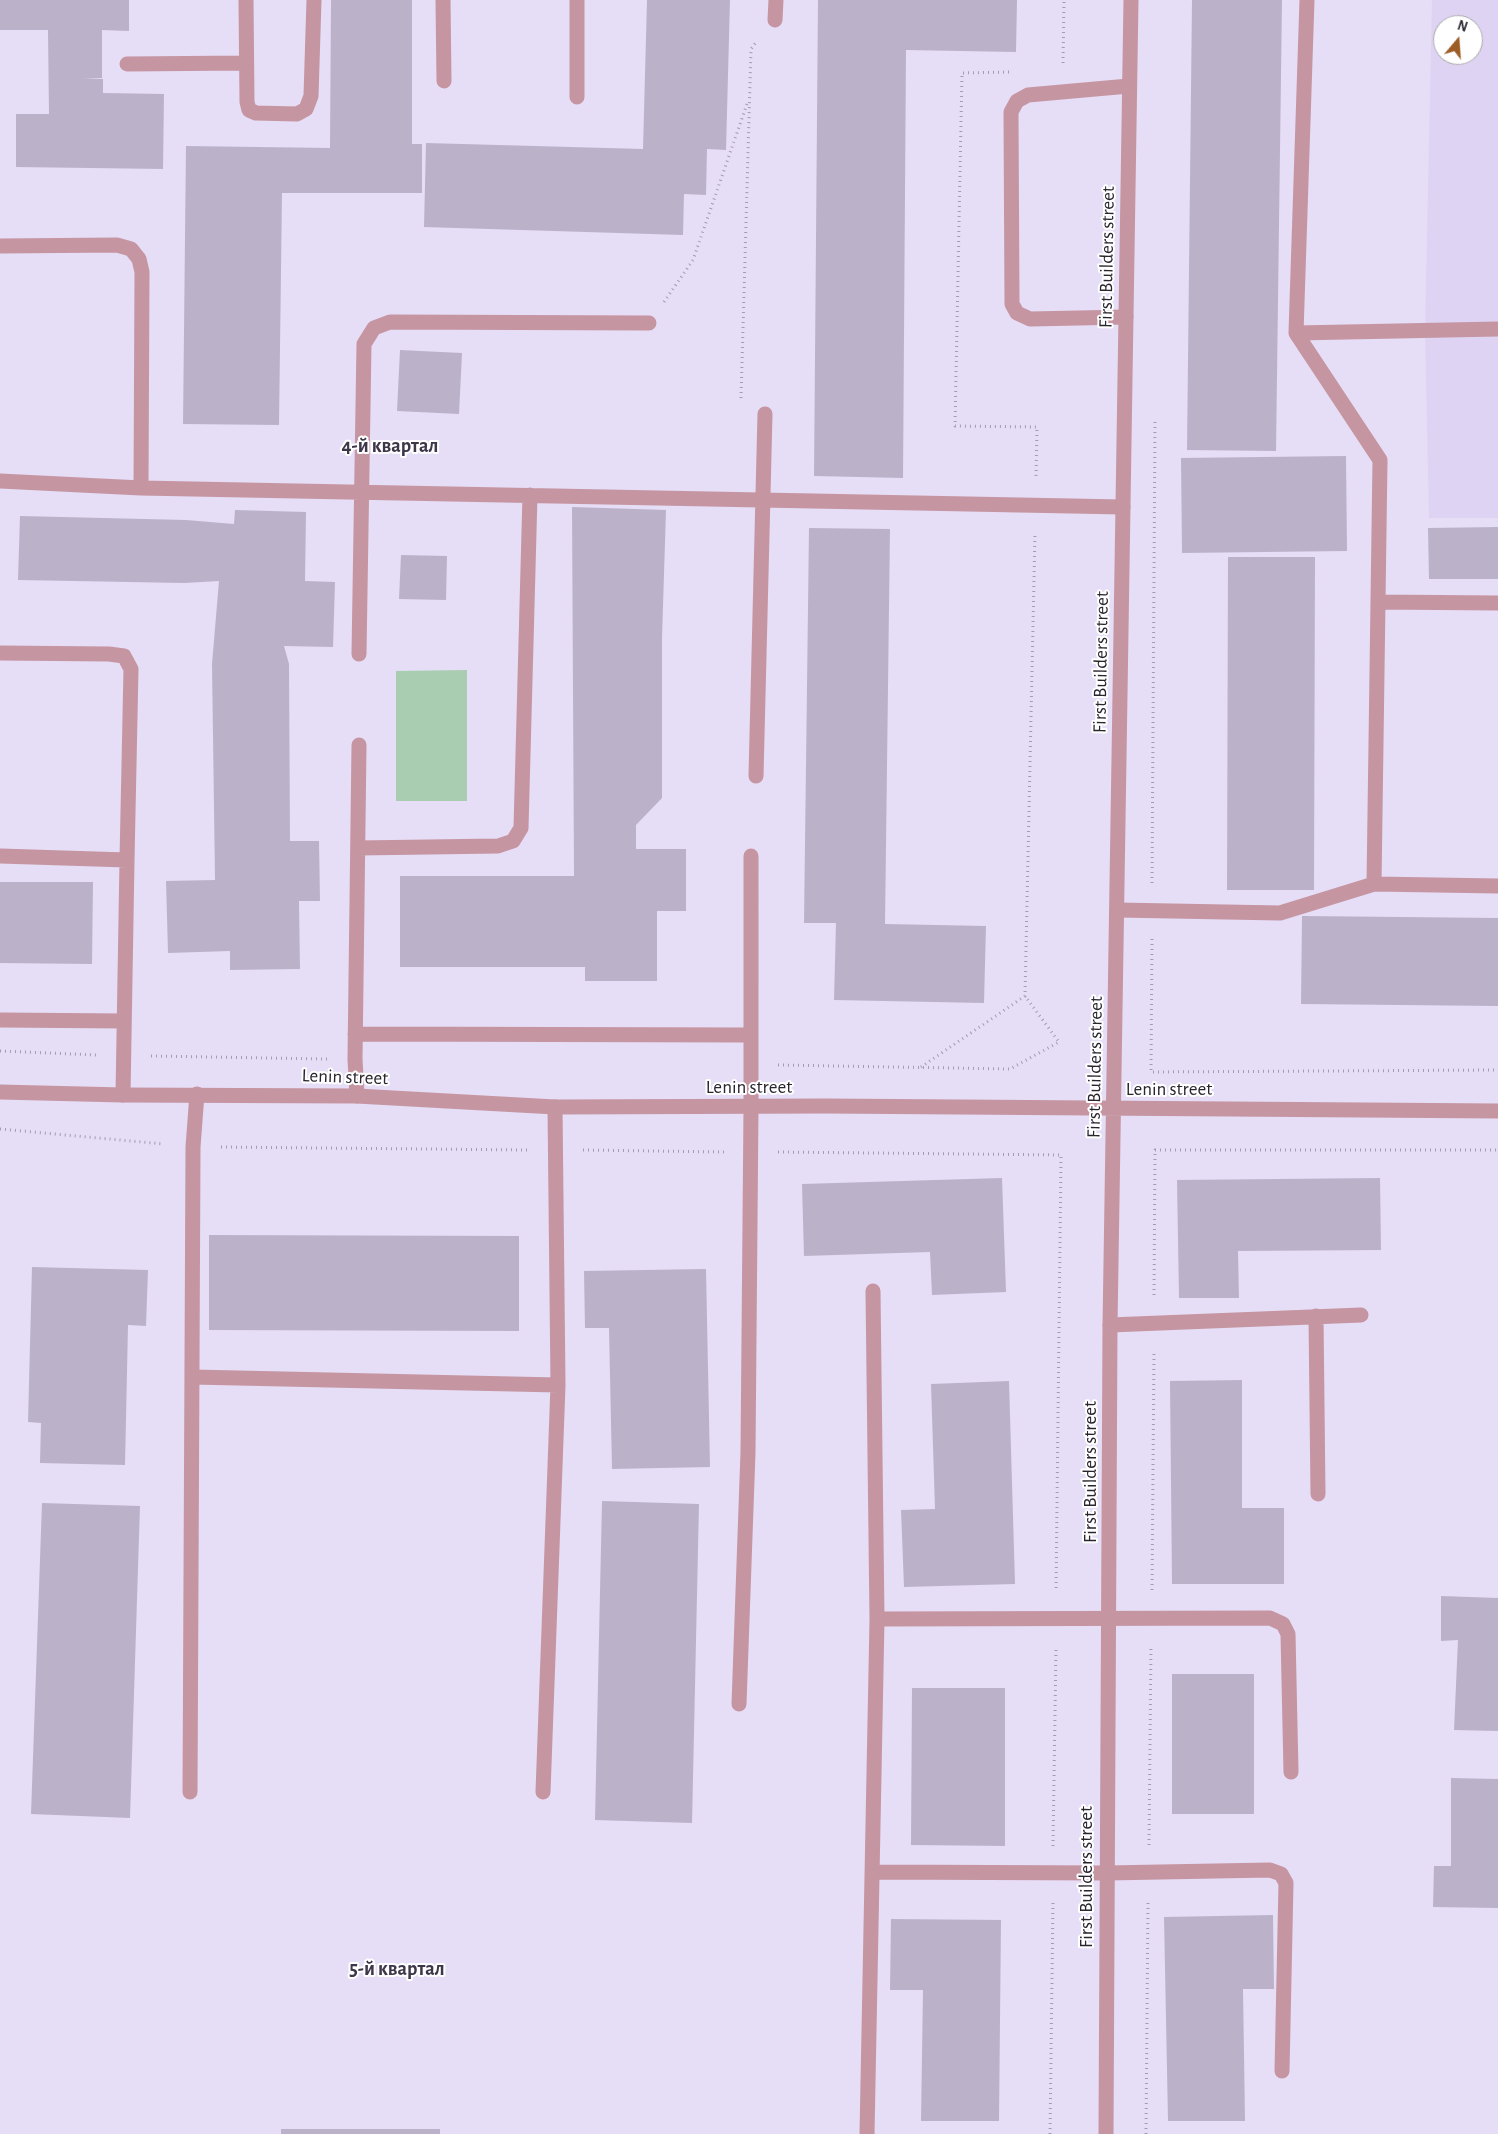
<!DOCTYPE html>
<meta charset="utf-8">
<style>
body{margin:0}
#map{position:relative;width:1498px;height:2134px;overflow:hidden;background:#e6ddf6;font-family:"Alegreya Sans",sans-serif}
canvas{display:block}
.north{position:absolute;left:1433px;top:15px;width:50px;height:50px;box-sizing:border-box;background:#fff;border:1px solid #a9a8ab;border-radius:50%;rotate:18deg;font-size:14px;font-weight:700;line-height:20px;text-align:center;color:#28252e}
.north::after{content:'';display:block;margin:auto;width:18px;height:22px;background:#9d5e25;clip-path:polygon(50% 0,100% 100%,50% 72%,0 100%)}
</style>
<div id="map">
<canvas width="1498" height="2134"></canvas>
<div class="north">N</div>
</div>
<script>
const context = document.querySelector('canvas').getContext('2d');
context.lineJoin = 'round';
function fill(path, color) {
  context.fillStyle = color;
  context.fill(path, 'evenodd');
}
function poly(rows) {
  const path = new Path2D();
  for (const r of rows) {
    path.moveTo(r[0], r[1]);
    for (let i = 2; i < r.length; i += 2) path.lineTo(r[i], r[i + 1]);
  }
  return path;
}
function stroke(path, color, width, dash) {
  context.strokeStyle = color;
  context.lineWidth = width;
  context.lineCap = dash ? 'butt' : 'round';
  context.setLineDash(dash || []);
  context.stroke(path);
}
function label(font, color, halo, rows, align = 'center') {
  context.font = font + ' "Alegreya Sans",sans-serif';
  context.lineWidth = 4;
  context.setLineDash([]);
  context.textBaseline = 'middle';
  context.strokeStyle = halo;
  context.fillStyle = color;
  for (const [text, x, y, turn = 0] of rows) {
    context.save();
    context.translate(x, y);
    context.rotate((+turn || 0) * Math.PI / 180);
    context.textAlign = isNaN(turn) ? turn : align;
    if (halo) context.strokeText(text, 0, 0);
    context.fillText(text, 0, 0);
    context.restore();
  }
}
fill(poly([
 [1432,0,1498,0,1498,518,1429,518,1425,331],
 [1443,25,1473,25,1473,55,1443,55]
]), '#dfd3f3');
fill(poly([
 [467,670,467,801,396,801,396,671]
]), '#a9cdb0');
fill(poly([
 [0,0,129,0,129,31,102,30,102,78,83,78,103,79,103,93,164,94,163,169,16,167,16,114,49,114,48,30,0,30],
 [331,0,412,0,412,144,422,144,422,193,282,193,279,425,183,424,186,146,330,148],
 [647,0,730,0,726,150,707,149,706,195,684,194,683,235,424,227,426,143,643,149],
 [818,0,1017,0,1016,52,906,50,903,478,814,476],
 [1192,0,1282,0,1276,451,1187,450],
 [400,350,462,353,459,414,397,411],
 [1346,456,1347,551,1182,553,1181,458],
 [572,507,666,510,662,638,662,798,636,825,636,849,686,849,686,911,657,911,657,981,585,981,585,967,400,967,400,876,574,876],
 [235,510,306,512,305,581,335,582,333,647,284,646,289,664,290,841,319,841,320,901,299,901,300,969,230,970,230,951,168,953,166,881,215,880,212,664,219,581,184,583,18,580,20,516,186,520,234,524],
 [1498,527,1498,579,1429,579,1428,528],
 [809,528,890,529,885,924,986,926,984,1003,834,1000,836,923,804,923],
 [401,555,447,556,446,600,399,599],
 [1228,557,1315,557,1314,890,1227,890],
 [0,882,93,882,92,964,0,963],
 [1302,916,1498,918,1498,1006,1301,1004],
 [1002,1178,1006,1292,932,1295,930,1252,804,1256,802,1184],
 [1380,1178,1381,1250,1238,1251,1239,1298,1179,1298,1177,1180],
 [209,1235,519,1236,519,1331,209,1330],
 [32,1267,148,1270,146,1326,128,1325,125,1465,40,1463,41,1423,28,1422],
 [706,1269,710,1467,612,1469,609,1328,585,1328,584,1271],
 [1242,1380,1242,1508,1284,1508,1284,1584,1172,1584,1170,1381],
 [1009,1381,1015,1584,904,1587,901,1510,935,1509,931,1384],
 [602,1501,699,1504,692,1823,595,1820],
 [42,1503,140,1506,130,1818,31,1814],
 [1441,1596,1498,1598,1498,1731,1454,1730,1458,1640,1441,1641],
 [1172,1674,1254,1674,1254,1814,1172,1814],
 [912,1688,1005,1688,1005,1846,911,1845],
 [1451,1778,1498,1779,1498,1908,1433,1907,1434,1866,1451,1866],
 [1273,1915,1274,1989,1243,1989,1245,2121,1168,2121,1164,1917],
 [891,1919,1001,1920,999,2121,921,2121,923,1990,890,1990],
 [281,2129,440,2129,440,2134,281,2134]
]), '#bbb2ca');
stroke(poly([
 [1063,63,1064,0],
 [1009,72,962,73,955,426,1037,427,1036,477],
 [664,302,693,260,748,101],
 [741,398,751,49,757,41],
 [1152,883,1155,419],
 [1152,939,1151,1072,1498,1070],
 [0,1051,97,1055],
 [151,1056,327,1059],
 [778,1065,1010,1069,1059,1042,1025,996],
 [921,1067,1025,996,1035,533],
 [0,1129,164,1144],
 [221,1147,527,1150],
 [583,1150,724,1152],
 [778,1152,1061,1155,1056,1591],
 [1154,1295,1155,1150,1498,1150],
 [1152,1590,1154,1351],
 [1149,1845,1151,1646],
 [1053,1846,1056,1647],
 [1050,2134,1053,1900],
 [1146,2134,1148,1901]
]), '#a39cb0', 3, [1, 4]);
stroke(poly([
 [246,0,247,102,249,110,256,113,297,114,306,109,311,96,314,0],
 [443,0,444,81],
 [577,0,577,97],
 [1307,0,1296,333,1380,460,1374,884,1498,886],
 [775,20,776,0],
 [127,64,246,63],
 [0,246,117,245,131,249,139,259,142,272,141,488],
 [1126,317,1030,319,1017,313,1012,304,1011,112,1017,101,1028,95,1129,86],
 [1296,333,1498,329],
 [0,481,141,488,1123,507],
 [1378,602,1498,603],
 [0,653,109,654,124,656,131,669,127,860,0,856],
 [359,654,364,344,374,328,390,322,649,323],
 [756,776,765,414],
 [358,848,498,846,513,841,521,828,530,495],
 [1118,910,1280,913,1374,884],
 [0,1020,124,1021],
 [355,1034,750,1035],
 [123,1095,127,860],
 [357,1096,355,1059,359,745],
 [1316,1316,1318,1494],
 [1110,1325,1361,1315],
 [192,1377,558,1385,555,1107],
 [877,1619,1270,1618,1283,1624,1288,1634,1291,1772],
 [739,1704,748,1452,751,1107,751,856],
 [190,1792,193,1147,197,1094],
 [543,1792,558,1385],
 [873,1872,1106,1873,1270,1870,1281,1874,1286,1883,1282,2071],
 [867,2134,877,1619,873,1291]
]), '#c595a1', 15);
stroke(poly([
 [0,1092,123,1095,357,1096,555,1107,825,1106,1498,1111],
 [1106,2134,1110,1325,1131,0]
]), '#c595a1', 15);
label('19px', '#28252e', '#fff', [
 ["First Builders street",1107,257,-89],
 ["First Builders street",1101,662,-89],
 ["First Builders street",1095,1067,-89],
 ["Lenin street",345,1077,2],
 ["Lenin street",749,1087],
 ["Lenin street",1169,1089],
 ["First Builders street",1090,1472,-90],
 ["First Builders street",1086,1877,-90]
]);
label('bold 20px', '#3e374a', '#fff', [
 ["4-й квартал",390,446],
 ["5-й квартал",397,1969]
]);
</script>
